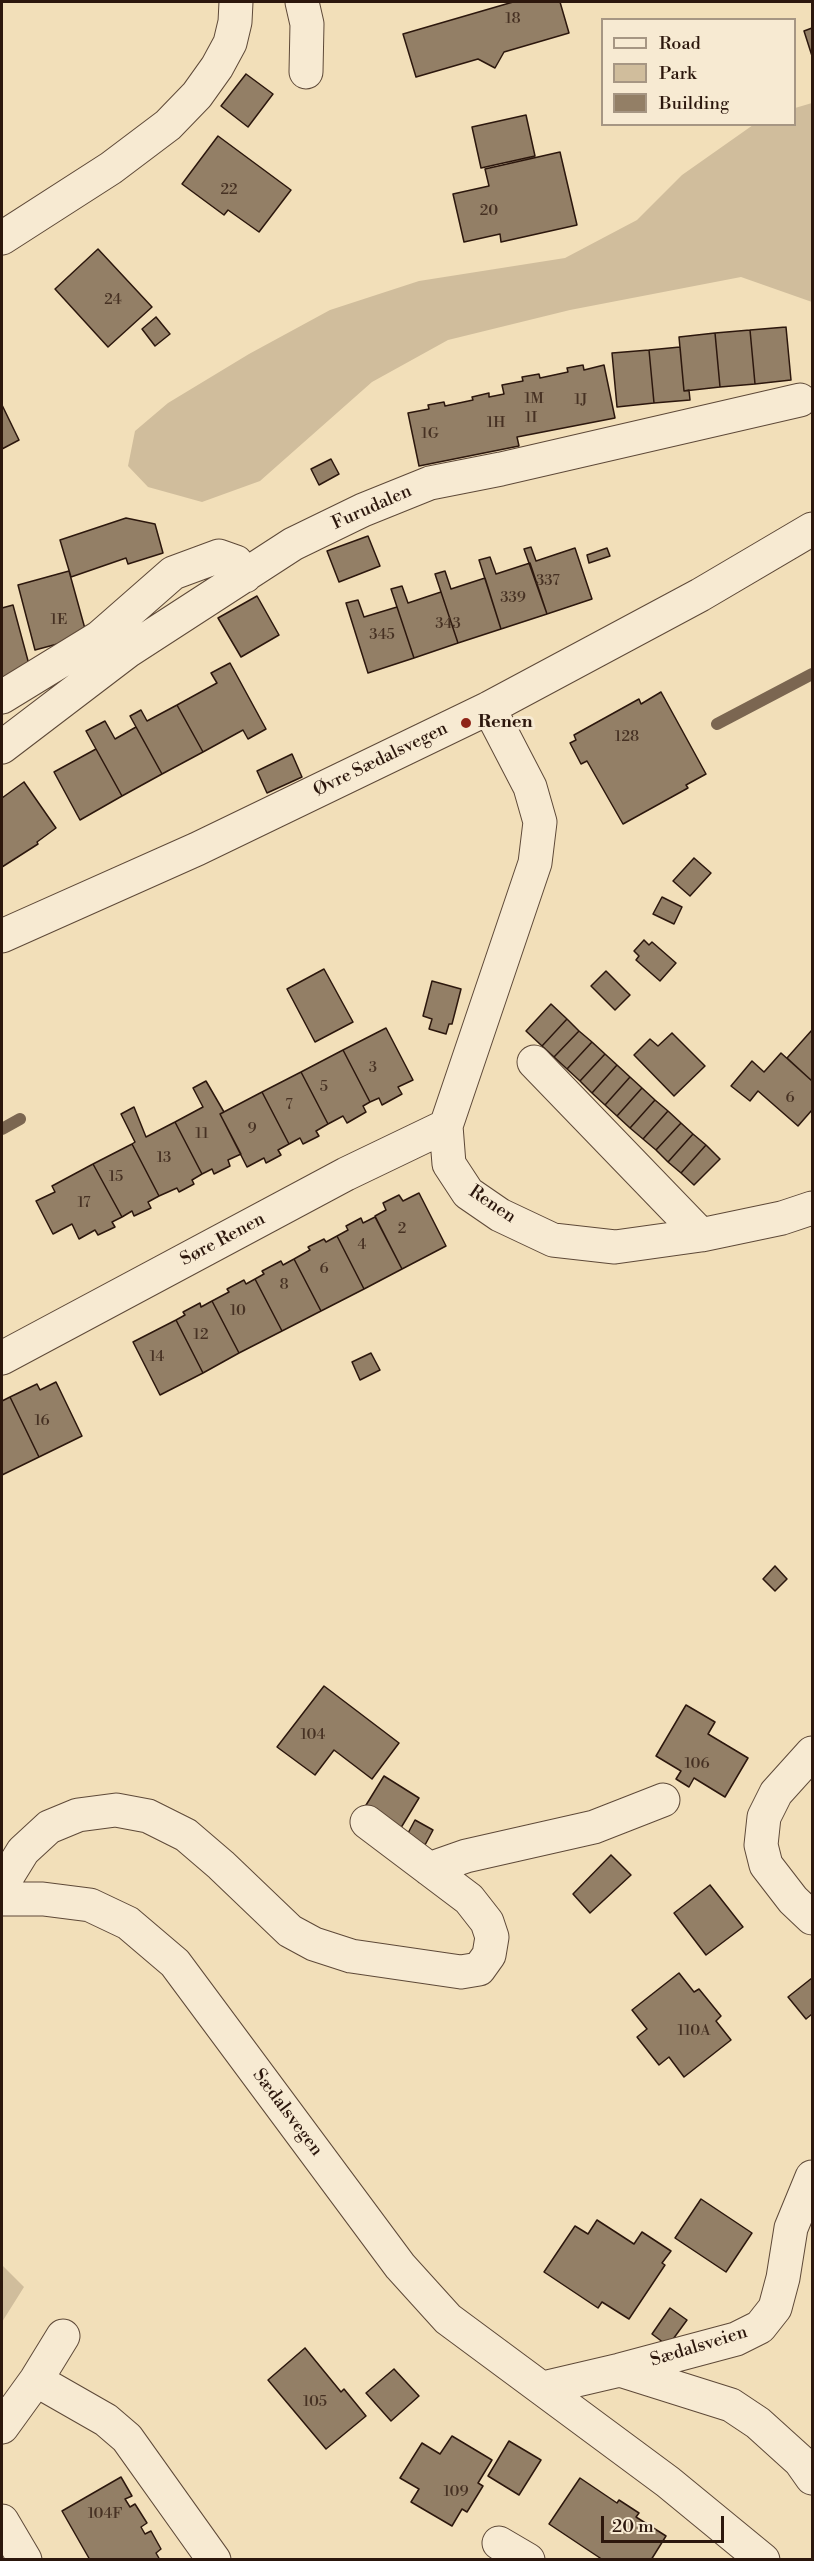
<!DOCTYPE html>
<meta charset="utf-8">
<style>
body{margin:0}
#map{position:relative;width:814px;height:2561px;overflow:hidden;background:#f2dfb9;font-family:"Libre Bodoni",serif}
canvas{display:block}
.frame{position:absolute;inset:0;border:3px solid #2c170d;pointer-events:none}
.legend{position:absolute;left:601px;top:18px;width:195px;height:108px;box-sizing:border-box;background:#f7ead2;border:2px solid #a69683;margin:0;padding:8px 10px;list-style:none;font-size:18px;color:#2c170d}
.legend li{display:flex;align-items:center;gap:12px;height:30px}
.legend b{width:30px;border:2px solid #a69683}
.scale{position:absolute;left:601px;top:2516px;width:123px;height:27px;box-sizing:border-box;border:3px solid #2c170d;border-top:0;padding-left:8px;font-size:18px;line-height:21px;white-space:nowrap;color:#2c170d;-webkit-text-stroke:4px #f7ead2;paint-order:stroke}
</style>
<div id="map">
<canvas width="814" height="2561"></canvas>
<div class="frame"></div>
<ul class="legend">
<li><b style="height:8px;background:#f7ead2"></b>Road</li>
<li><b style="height:16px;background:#d0bd9c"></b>Park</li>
<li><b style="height:16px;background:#937f66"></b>Building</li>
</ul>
<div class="scale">20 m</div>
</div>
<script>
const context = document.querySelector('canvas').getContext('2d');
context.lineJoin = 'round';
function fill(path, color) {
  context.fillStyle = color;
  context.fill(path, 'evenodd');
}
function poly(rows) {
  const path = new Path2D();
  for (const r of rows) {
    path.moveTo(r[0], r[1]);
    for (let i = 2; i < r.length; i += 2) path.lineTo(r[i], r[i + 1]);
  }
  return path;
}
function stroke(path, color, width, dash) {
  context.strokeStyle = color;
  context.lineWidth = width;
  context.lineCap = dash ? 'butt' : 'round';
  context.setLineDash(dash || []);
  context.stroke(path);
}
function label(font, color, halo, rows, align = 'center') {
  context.font = font + ' "Libre Bodoni",serif';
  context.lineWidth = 6;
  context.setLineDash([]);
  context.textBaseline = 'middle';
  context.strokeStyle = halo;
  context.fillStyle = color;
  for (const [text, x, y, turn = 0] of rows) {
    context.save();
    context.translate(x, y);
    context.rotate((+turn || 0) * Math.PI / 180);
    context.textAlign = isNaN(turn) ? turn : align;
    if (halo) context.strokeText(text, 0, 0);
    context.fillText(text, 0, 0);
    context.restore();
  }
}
fill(poly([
 [812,103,812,302,741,277,570,310,448,340,372,382,260,481,202,502,148,487,128,466,135,431,168,403,249,354,330,310,419,281,565,258,637,220,682,175,753,125,794,124,795,108],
 [2,2265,24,2287,2,2322]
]), '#d0bd9c');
stroke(poly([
 [717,724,812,674],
 [2,1129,20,1119]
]), '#7b6651', 12);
const building = poly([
 [513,2,560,2,569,33,504,52,495,68,478,59,416,77,403,34,513,2],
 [812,28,812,56,804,31,812,28],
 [246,74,273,94,248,127,221,106,246,74],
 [526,115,535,156,481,168,472,127,526,115],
 [218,136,291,190,259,232,228,210,224,215,182,184,218,136],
 [560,152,577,225,501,242,500,234,464,242,453,194,489,186,485,169,560,152],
 [98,249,152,307,108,347,55,289,98,249],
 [156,317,170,334,155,346,142,329,156,317],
 [786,327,791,380,755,384,750,330,786,327],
 [750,330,755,384,720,387,715,333,750,330],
 [715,333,720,387,684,391,679,337,715,333],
 [680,347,684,391,689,390,690,400,654,403,649,350,680,347],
 [649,350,654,403,617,407,612,353,649,350],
 [583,365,584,370,604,365,615,418,517,437,519,446,419,466,408,413,429,409,428,405,444,402,445,406,473,400,472,397,489,393,489,397,504,394,502,385,523,381,522,377,539,374,540,378,568,372,567,368,583,365],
 [2,405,19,440,2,449,2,405],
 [331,459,339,474,319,485,311,469,331,459],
 [126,518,155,524,163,553,128,564,126,558,71,577,60,540,126,518],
 [368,536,380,566,339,582,327,551,368,536],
 [531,547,536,561,575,548,592,599,547,614,524,549,531,547],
 [607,548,610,556,589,563,587,555,607,548],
 [490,557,496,574,530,563,547,614,501,629,479,560,490,557],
 [69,571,87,636,35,650,18,585,69,571],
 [445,571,451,589,485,578,501,629,458,643,435,574,445,571],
 [402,586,408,603,441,592,458,643,414,658,391,589,402,586],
 [257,596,279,635,241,657,218,618,257,596],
 [358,600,364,617,397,607,414,658,368,673,346,603,358,600],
 [13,605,31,672,2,680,2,608,13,605],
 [230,663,266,729,248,739,243,730,203,752,177,705,217,683,211,673,230,663],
 [661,692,706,774,686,785,688,788,623,824,587,761,581,764,570,743,576,740,574,735,639,699,641,704,661,692],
 [177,705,203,752,162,774,130,716,141,710,147,721,177,705],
 [105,721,115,739,136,727,162,774,122,796,86,731,105,721],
 [96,749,122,796,80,820,54,772,96,749],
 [292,754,302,777,267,793,257,771,292,754],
 [24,782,56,828,37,842,38,844,2,867,2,798,24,782],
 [694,858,711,873,690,896,673,881,694,858],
 [662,897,682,907,674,924,653,914,662,897],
 [644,940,649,945,652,942,676,963,660,981,636,960,639,956,634,951,644,940],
 [324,969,353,1022,315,1042,287,989,324,969],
 [606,971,630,995,615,1010,591,986,606,971],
 [432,981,461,989,452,1024,449,1024,446,1034,429,1029,432,1019,423,1016,432,981],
 [551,1004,567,1019,542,1046,526,1031,551,1004],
 [567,1019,579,1031,554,1057,542,1046,567,1019],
 [386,1028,413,1080,398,1087,402,1094,382,1105,379,1098,370,1102,343,1050,386,1028],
 [812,1030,812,1081,787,1058,812,1030],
 [579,1031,592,1042,567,1069,554,1057,579,1031],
 [672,1033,705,1066,674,1096,634,1055,650,1039,658,1046,672,1033],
 [592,1042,605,1054,580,1081,567,1069,592,1042],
 [343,1050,370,1102,363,1106,366,1112,347,1123,343,1116,328,1124,301,1072,343,1050],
 [781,1053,812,1081,812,1110,798,1126,758,1091,750,1101,731,1086,752,1061,764,1072,781,1053],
 [605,1054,617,1065,592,1093,580,1081,605,1054],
 [617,1065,630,1077,605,1105,592,1093,617,1065],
 [301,1072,328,1124,316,1131,319,1136,303,1144,300,1138,289,1144,262,1092,301,1072],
 [630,1077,642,1088,617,1116,605,1105,630,1077],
 [206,1081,224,1112,220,1114,241,1154,228,1160,230,1166,214,1174,212,1169,202,1174,175,1122,203,1107,193,1088,206,1081],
 [642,1088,655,1100,630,1128,617,1116,642,1088],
 [262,1092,289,1144,278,1150,281,1155,266,1163,264,1158,247,1167,220,1114,262,1092],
 [655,1100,668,1111,643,1139,630,1128,655,1100],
 [134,1107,146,1137,175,1122,202,1174,192,1180,194,1184,179,1192,177,1188,159,1196,132,1144,135,1142,121,1114,134,1107],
 [668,1111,681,1123,656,1150,643,1139,668,1111],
 [681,1123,693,1134,668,1162,656,1150,681,1123],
 [693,1134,706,1145,681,1173,668,1162,693,1134],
 [132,1144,159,1196,148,1202,151,1208,134,1216,132,1211,122,1217,93,1164,132,1144],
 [706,1145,720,1159,694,1185,681,1173,706,1145],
 [93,1164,122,1217,112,1222,115,1227,98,1235,95,1230,79,1239,72,1224,53,1234,36,1201,55,1192,52,1186,93,1164],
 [419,1193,446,1246,402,1269,375,1216,386,1210,383,1203,399,1195,403,1201,419,1193],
 [375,1217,402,1269,364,1289,337,1236,348,1230,346,1226,361,1218,363,1223,375,1217],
 [337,1236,364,1289,321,1311,294,1259,310,1250,308,1247,324,1239,326,1242,337,1236],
 [294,1259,321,1311,282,1331,255,1279,264,1274,262,1271,281,1261,283,1265,294,1259],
 [255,1279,282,1331,239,1353,212,1301,229,1292,227,1289,244,1280,246,1284,255,1279],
 [212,1301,239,1353,203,1373,176,1320,185,1315,183,1312,200,1303,201,1307,212,1301],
 [176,1320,203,1373,160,1395,133,1342,176,1320],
 [371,1353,380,1370,360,1380,352,1362,371,1353],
 [56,1382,82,1436,39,1457,10,1397,37,1384,40,1390,56,1382],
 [10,1397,39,1457,2,1475,2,1401,10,1397],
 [775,1566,787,1579,775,1591,763,1579,775,1566],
 [324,1686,399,1743,372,1779,334,1750,315,1775,277,1747,324,1686],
 [686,1705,715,1722,708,1734,748,1758,725,1797,694,1778,689,1787,676,1779,681,1771,656,1756,686,1705],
 [384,1776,419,1798,399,1831,363,1810,384,1776],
 [415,1820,433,1830,425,1845,407,1835,415,1820],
 [611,1855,631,1875,590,1913,573,1894,611,1855],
 [710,1885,743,1927,706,1955,674,1913,710,1885],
 [679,1973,694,1992,699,1989,721,2016,716,2021,731,2040,684,2077,669,2057,659,2065,637,2037,647,2029,632,2010,679,1973],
 [812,1978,812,2014,806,2019,788,1997,812,1978],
 [701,2199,752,2233,726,2272,675,2238,701,2199],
 [597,2220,634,2244,642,2232,671,2251,662,2263,665,2265,629,2319,602,2302,598,2308,544,2272,575,2226,588,2234,597,2220],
 [670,2308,687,2320,668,2346,652,2334,670,2308],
 [305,2348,341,2392,344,2389,366,2416,326,2449,268,2380,305,2348],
 [394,2369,419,2396,391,2421,366,2393,394,2369],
 [452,2436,492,2460,478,2483,483,2486,467,2512,462,2509,452,2526,411,2502,419,2489,400,2478,422,2443,440,2454,452,2436],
 [509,2441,541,2460,519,2495,488,2476,509,2441],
 [121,2477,132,2496,125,2499,130,2507,135,2504,147,2523,141,2527,145,2534,151,2531,161,2549,156,2553,160,2560,90,2560,62,2511,121,2477],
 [580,2478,617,2503,619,2500,639,2513,636,2517,666,2536,651,2560,603,2560,549,2524,580,2478]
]);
fill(building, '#937f66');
stroke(building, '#2c170d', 1.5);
const minor = poly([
 [302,2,307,24,306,72],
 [2,238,111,168,168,125,197,95,217,67,230,43,235,22,236,2],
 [2,697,100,637,173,573,219,556,236,562,245,576],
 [489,708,530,787,540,822,535,863,446,1126,449,1164,468,1193,500,1215,553,1240,615,1247,701,1235,782,1218,812,1208],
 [2,747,128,651,293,544,363,510,430,483,501,469,800,400],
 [2,936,197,849,489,708,700,595,812,529],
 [534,1062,701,1235],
 [2,1358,346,1174,446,1126],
 [812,1753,776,1793,764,1817,761,1845,766,1865,793,1900,812,1918],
 [429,1869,466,1856,594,1827,663,1800],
 [2,1885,23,1851,49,1827,78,1815,116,1810,148,1816,186,1835,221,1865,290,1931,314,1944,351,1956,461,1972,479,1969,489,1955,492,1937,487,1922,469,1899,367,1822],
 [2,1899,43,1899,90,1905,128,1923,175,1963,400,2266,448,2319,668,2482,763,2560],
 [620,2370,736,2339,760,2327,775,2308,783,2278,791,2228,812,2177],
 [36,2380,106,2420,127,2438,214,2560],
 [543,2388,620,2370,731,2405,758,2423,800,2461,812,2478],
 [2,2427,36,2380,63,2336],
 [2,2521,25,2560],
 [499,2543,528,2560]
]);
stroke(minor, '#5e4938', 35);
stroke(minor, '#f7ead2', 33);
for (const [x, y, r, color] of [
 [466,723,6,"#8f2418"]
]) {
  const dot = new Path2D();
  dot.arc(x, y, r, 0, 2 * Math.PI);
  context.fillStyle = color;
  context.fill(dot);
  stroke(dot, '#f7ead2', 2);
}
label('15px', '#463123', null, [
 ["18",513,19],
 ["22",229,190],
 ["20",489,211],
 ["24",113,300],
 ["1M",534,399],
 ["1J",581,400],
 ["1I",531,418],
 ["1H",496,423],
 ["1G",430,434],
 ["337",548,581],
 ["339",513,598],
 ["1E",59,620],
 ["343",448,624],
 ["345",382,635],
 ["128",627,737],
 ["3",373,1068],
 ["5",324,1087],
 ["6",790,1098],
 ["7",289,1105],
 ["9",252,1129],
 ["11",202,1134],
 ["13",164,1158],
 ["15",116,1177],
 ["17",84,1203],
 ["2",402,1229],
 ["4",362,1245],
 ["6",324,1269],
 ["8",284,1285],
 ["10",238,1311],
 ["12",201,1335],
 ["14",157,1357],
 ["16",42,1421],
 ["104",313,1735],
 ["106",697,1764],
 ["110A",694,2031],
 ["105",315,2402],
 ["109",456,2492],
 ["104F",105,2514]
]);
label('18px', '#2c170d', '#f7ead2', [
 ["Furudalen",372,508,-24],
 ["Øvre Sædalsvegen",381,760,-26],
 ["Renen",492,1205,34],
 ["Søre Renen",223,1240,-28],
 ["Sædalsvegen",287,2113,53],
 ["Sædalsveien",699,2347,-17]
]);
label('bold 18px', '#2c170d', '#f7ead2', [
 ["Renen",478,723]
], 'left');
</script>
